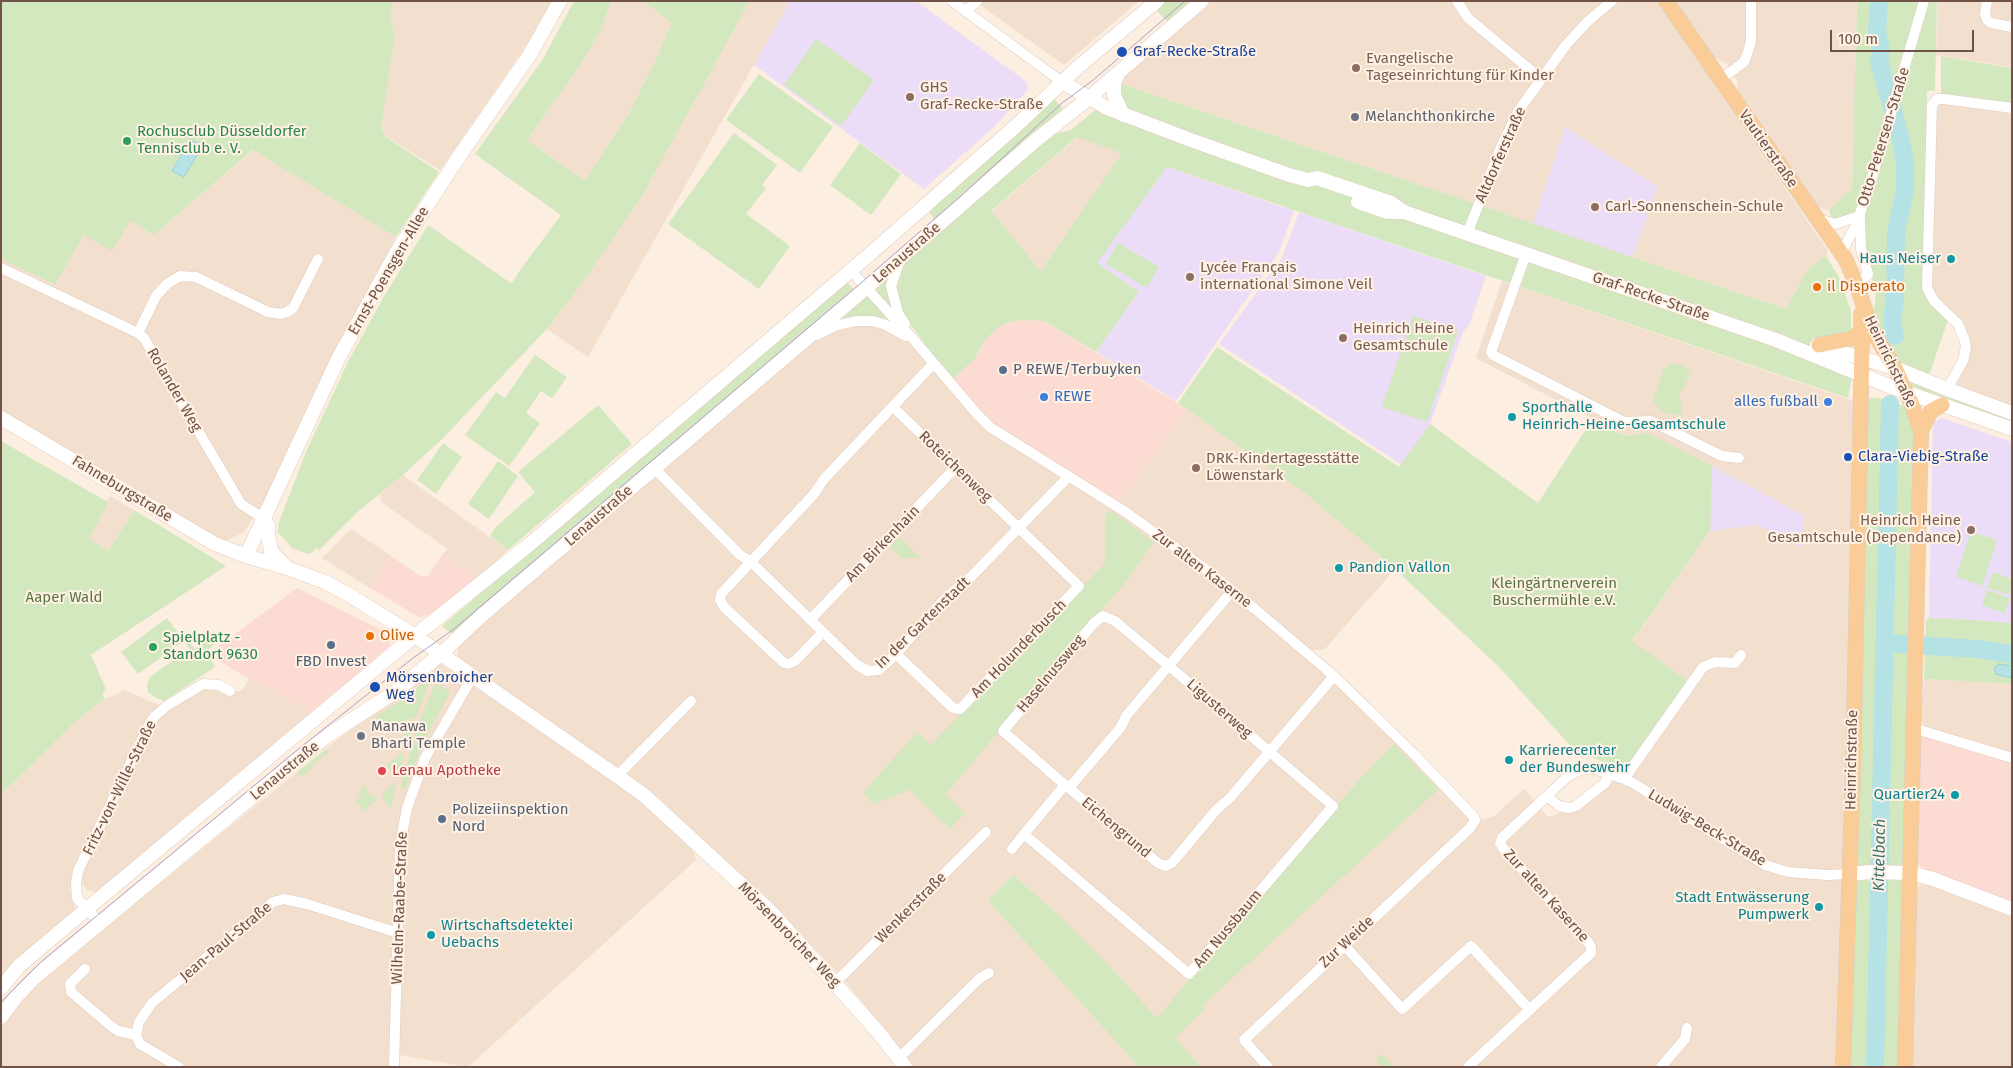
<!DOCTYPE html>
<meta charset="utf-8">
<style>
body{margin:0}
#map{position:relative;width:2013px;height:1068px;overflow:hidden;background:#fceee0;font-family:"Fira Sans",sans-serif}
canvas{display:block}
.frame{position:absolute;inset:0;border:2px solid #715248;pointer-events:none}
.scale{position:absolute;left:1830px;top:30px;width:144px;height:22px;box-sizing:border-box;border:2px solid #715248;border-top:0;padding-left:6px;font-size:15px;line-height:18px;white-space:nowrap;color:#715248;-webkit-text-stroke:4px #fff2e5;paint-order:stroke}
</style>
<div id="map">
<canvas width="2013" height="1068"></canvas>
<div class="frame"></div>
<div class="scale">100 m</div>
</div>
<script>
const context = document.querySelector('canvas').getContext('2d');
context.lineJoin = 'round';
function fill(path, color) {
  context.fillStyle = color;
  context.fill(path, 'evenodd');
}
function poly(rows) {
  const path = new Path2D();
  for (const r of rows) {
    path.moveTo(r[0], r[1]);
    for (let i = 2; i < r.length; i += 2) path.lineTo(r[i], r[i + 1]);
  }
  return path;
}
function stroke(path, color, width, dash) {
  context.strokeStyle = color;
  context.lineWidth = width;
  context.lineCap = dash ? 'butt' : 'round';
  context.setLineDash(dash || []);
  context.stroke(path);
}
function label(font, color, halo, rows, align = 'center') {
  context.font = font + ' "Fira Sans",sans-serif';
  context.lineWidth = 4;
  context.setLineDash([]);
  context.textBaseline = 'middle';
  context.strokeStyle = halo;
  context.fillStyle = color;
  for (const [text, x, y, turn = 0] of rows) {
    context.save();
    context.translate(x, y);
    context.rotate((+turn || 0) * Math.PI / 180);
    context.textAlign = isNaN(turn) ? turn : align;
    if (halo) context.strokeText(text, 0, 0);
    context.fillText(text, 0, 0);
    context.restore();
  }
}
fill(poly([
 [393,1,551,1,539,27,440,170,387,137,381,126,395,36,390,19],
 [612,1,642,1,672,23,653,66,629,113,585,181,527,140,581,64,599,33],
 [750,1,790,1,588,357,547,329,583,282,641,198],
 [974,1,1139,1,1064,65],
 [1209,1,1657,1,1828,251,1826,256,1808,269,1786,309,1119,83,1127,71],
 [1674,1,1857,1,1852,189,1829,210,1818,208,1737,91,1738,82,1727,64,1713,57],
 [1938,1,2012,1,2012,67,1936,55],
 [1935,99,2012,113,2012,406,1959,389,1955,381,1968,355,1948,310,1929,288],
 [1078,137,1123,153,1041,271,991,212],
 [254,150,396,237,271,491,243,533,223,542,1,411,1,259,55,285,84,235,130,221,154,235],
 [1502,281,1857,402,1841,1067,1201,1067,1106,962,1060,916,1013,875,988,901,1139,1067,914,1067,846,982,764,895,699,836,629,775,472,669,458,657,458,642,804,345,835,328,857,323,880,324,912,342,1333,677,1477,821,1494,816,1524,789,1548,817,1577,808,1633,768,1689,682,1632,642,1710,531,1648,433,1625,436,1476,358],
 [1187,409,1302,491,1395,569,1325,649,1306,651,1118,505],
 [403,475,508,550,477,579,443,554,448,549,381,502,380,494],
 [110,496,134,510,108,551,88,539],
 [351,529,391,556,370,588,322,558],
 [438,662,643,802,694,851,696,860,468,1067,389,1053,388,1067,1,1067,1,1026,4,1020,41,979,332,744],
 [249,679,313,713,98,892,87,890,81,882,69,888,75,909,70,919,1,980,1,795,76,721,105,699,125,690,153,703,171,707,203,686,230,692,242,691],
 [1924,679,2012,684,2012,760,1927,732,1920,717],
 [1924,883,1936,886,2012,917,2012,1067,1911,1067,1915,892,1917,888]
]), '#f3dfce');
fill(poly([
 [1029,320,1044,321,1187,409,1118,505,994,428,952,380,975,359,982,344,994,331,1002,325,1013,321],
 [443,554,477,579,433,614,419,617,370,588,391,556,420,576,428,576],
 [297,588,383,631,390,642,389,646,313,713,249,679,208,654],
 [1927,732,2012,760,2012,901,1930,872,1920,866,1917,860,1919,744,1921,738]
]), '#fcdbd3');
fill(poly([
 [790,1,916,1,1027,82,1028,90,993,128,924,189,754,65],
 [1565,127,1658,187,1631,260,1532,227],
 [1167,167,1294,211,1279,252,1176,401,1096,352,1139,292,1096,263],
 [1299,212,1486,276,1469,325,1463,332,1430,424,1402,465,1219,344,1282,258],
 [1941,418,2012,442,2012,623,1974,620,1929,618,1933,423],
 [1712,466,1803,515,1804,548,1758,525,1710,531]
]), '#ebddf7');
fill(poly([
 [1,1,393,1,390,19,395,36,381,127,386,137,439,172,396,237,253,150,154,235,130,221,112,251,84,235,55,285,1,259],
 [574,1,612,1,599,33,581,64,527,140,585,181,629,113,653,66,672,23,642,1,750,1,641,198,583,282,547,329,443,438,403,475,360,510,319,550,316,548,312,553,308,554,292,548,278,532,279,522,306,452,348,362,383,298,428,225,512,284,518,273,561,215,475,154,543,59],
 [1164,1,1195,1,1169,23,1156,10],
 [1857,1,1937,1,1935,91,1927,91,1925,286,1949,317,1929,375,1897,361,1873,318,1876,294,1867,257,1864,231,1852,212,1844,218,1832,219,1829,210,1852,189],
 [816,39,874,80,841,126,784,85],
 [1941,56,2012,68,2012,104,1941,94],
 [759,74,833,127,800,173,726,120],
 [1119,83,1786,309,1808,269,1826,256,1840,279,1851,311,1851,331,1844,336,1823,340,1852,377,1848,398,1167,167,1097,263,1139,292,1096,352,1044,321,1029,320,1013,321,1002,325,994,331,982,344,975,359,952,380,935,359,899,308,894,286,900,266,1053,134,1071,130,1114,95],
 [1077,137,1122,153,1041,271,991,211],
 [1053,98,1063,108,937,222,929,212,936,205],
 [734,133,777,165,762,185,766,188,746,214,790,246,759,289,668,224],
 [860,143,901,174,871,215,830,185],
 [1118,243,1159,267,1147,288,1106,264],
 [890,271,889,296,892,310,875,291,876,285],
 [847,282,855,291,455,636,442,626],
 [863,295,871,298,887,317,883,320,834,320],
 [1413,316,1458,331,1427,422,1382,407],
 [1217,347,1399,467,1430,424,1538,503,1592,420,1625,436,1648,433,1712,466,1710,531,1632,641,1689,682,1634,758,1625,765,1616,766,1576,752,1500,668,1395,569,1302,491,1178,403],
 [535,355,567,377,552,398,541,391,526,413,540,423,509,466,465,435,496,392,505,398],
 [1670,364,1684,365,1689,372,1690,375,1679,396,1683,412,1680,415,1668,414,1660,410,1653,401,1663,371],
 [1910,382,2012,417,2012,424,1912,390],
 [1867,398,1879,398,1902,405,1908,409,1917,431,1903,1067,1845,1067],
 [598,405,632,444,508,550,490,536,495,528,535,492,518,472],
 [1,441,108,502,89,539,108,551,134,510,226,566,91,655,106,689,102,695,105,699,76,721,1,795],
 [443,443,462,457,436,494,417,480],
 [498,461,518,476,489,519,468,504],
 [1111,511,1154,542,1127,580,945,795,965,813,950,829,910,790,874,804,863,793,917,732,931,745,1105,563,1106,514],
 [1971,532,1997,540,1982,586,1956,577],
 [899,537,921,558,902,558,890,547],
 [1993,572,2012,579,2010,595,1987,588],
 [1987,590,2010,598,2004,613,1982,605],
 [167,618,184,641,138,674,121,652],
 [1929,618,1974,620,2012,623,2012,684,1924,679,1926,620],
 [213,637,216,643,206,652,215,667,164,701,156,698,148,692,147,684,150,677,189,649,186,644,189,641,195,649],
 [428,679,428,687,415,719,411,718,398,730,392,724,386,729,375,717,402,700],
 [438,683,450,692,450,693,426,737,405,789,400,788,418,724,435,684],
 [414,726,405,750,404,750,396,741],
 [1394,744,1439,789,1202,1006,1205,1010,1175,1037,1201,1067,1139,1067,988,901,1013,875,1060,916,1106,962,1157,1018,1313,833,1361,778],
 [326,749,329,752,312,765,313,768,302,777,297,772],
 [401,753,404,756,397,778,386,765],
 [395,783,396,784,391,809,382,798,384,792],
 [366,785,367,792,377,797,376,802,373,802,368,806,367,811,355,802,361,797,358,792],
 [1380,1055,1384,1056,1394,1067,1381,1067,1376,1058]
]), '#d4e8bf');
const water = poly([
 [190,139,204,147,202,150,200,150,184,177,172,171,190,139],
 [1999,664,2012,666,2012,678,1996,674,1994,668,1999,664]
]);
fill(water, '#b5e2e4');
stroke(water, '#9bd3d6', 1);
stroke(poly([
 [1879,1,1877,32,1881,50,1879,62,1901,139,1905,165,1905,189,1896,232,1895,300,1892,320,1895,336],
 [1884,643,1977,649,2012,654],
 [1875,1067,1890,404]
]), '#b5e2e4', 18);
const street = poly([
 [952,1,1062,82],
 [1457,1,1468,18,1540,78],
 [1987,1,1985,14,1987,20,1991,23,2012,27],
 [966,11,977,1],
 [1720,80,1744,62,1748,52,1751,41,1751,1],
 [1819,219,1835,224,1860,216],
 [1467,234,1501,147,1519,110,1566,45,1587,22,1612,1],
 [1841,253,1855,227,1869,188,1924,1],
 [1526,254,1491,352,1493,355,1624,422,1651,421,1722,456,1739,458],
 [900,260,891,286,898,313,905,324],
 [1,268,138,333,144,338,241,504,263,518],
 [851,271,914,340,976,413,990,427,1124,511,1200,565,1255,609,1334,676,1414,754,1474,817,1475,820,1470,828,1244,1040,1268,1067],
 [1857,286,1868,274,1861,249,1860,219],
 [138,333,156,296,167,284,180,276,196,277,268,312,281,314,287,312,293,308,318,259],
 [817,335,835,326,856,321,873,321,886,325,906,336],
 [1947,389,1963,361,1966,347,1965,341,1958,324,1934,301,1927,288,1932,105,1937,99,1944,99,2012,108],
 [893,407,1079,586,960,709,953,708,896,654],
 [654,468,740,555,750,561,857,665,868,671,879,670,896,654,940,604,956,589,965,583,1069,476],
 [1232,591,1126,716,1121,727,1069,788,1158,863,1166,866,1172,863,1217,809,1230,798,1334,676],
 [810,620,955,468],
 [823,632,795,661,788,664,784,663,724,607,720,600,721,594,814,494,824,479,933,364],
 [1913,728,2012,758],
 [1609,774,1605,783,1576,806,1569,808,1559,806,1547,796,1568,776,1580,770,1595,769,1609,774,1624,779,1633,783,1765,865,1788,872,1827,875,1849,874],
 [617,776,691,701],
 [1624,779,1703,667,1715,662,1735,663,1741,655],
 [1065,785,1024,834,1189,974,1333,806,1169,666,1115,621,1103,616,1094,623,1003,731,1065,785,1069,788],
 [1012,849,1024,834],
 [100,923,77,898,76,884,78,871,150,723,155,716,168,705,203,684,219,685,230,691],
 [1344,945,1402,1009,1471,946,1530,1010],
 [85,969,70,984,71,992,111,1026,118,1031,136,1035],
 [835,983,986,832],
 [899,1058,980,978,989,973],
 [179,1067,140,1044,136,1035,139,1022,152,1003,273,902,284,899,307,904,398,933],
 [394,1067,400,847,403,829,407,808,425,758,473,676],
 [1468,1067,1591,953,1591,947,1588,942,1503,848,1500,843,1502,838,1547,796],
 [1661,1067,1685,1039,1687,1028]
]);
const secondary = poly([
 [1118,73,1114,84,1114,95,1123,115],
 [1062,82,1107,108,1188,139,1289,175,1308,180,1317,178,1391,203,1404,212,1776,340,1894,388,2012,429],
 [1358,202,1387,212,1404,212],
 [1817,345,1895,368,1947,389,2012,413],
 [1,418,215,544,246,556,287,568,325,582,351,596,415,636,617,776,645,796,771,912,879,1033,905,1067],
 [263,518,268,526,268,534,271,551,286,567],
 [246,556,338,359,396,253,458,158,529,56,560,1],
 [1849,874,1871,872,1910,873,1933,879,2012,909],
 [1,988,19,966,64,928,401,647,530,544,870,254,1017,125,1077,68,1157,1],
 [1,1017,16,997,35,977,305,753,330,734,395,692,441,654,480,617,866,288,1036,140,1089,98,1202,1]
]);
const primary = poly([
 [1666,1,1846,260,1857,286,1873,332,1895,368,1912,405,1921,431,1905,1067],
 [1819,345,1854,338,1857,336,1861,328],
 [1921,431,1931,411,1942,405],
 [1843,1067,1853,772,1862,346,1861,314]
]);
stroke(street, '#e1cbbf', 11);
stroke(secondary, '#e6cbbc', 15);
stroke(primary, '#d7cfcc', 16);
stroke(street, '#fff', 10);
stroke(secondary, '#fff', 14);
stroke(primary, '#facc98', 15);
stroke(poly([
 [1,1002,42,961,301,747,413,658,454,629,861,283,961,196,1062,103,1092,81,1185,1]
]), '#afa0c4', 1);
for (const [x, y, r, color] of [
 [1122,52,6,"#1a4fb4"],
 [1356,68,5,"#8d6e63"],
 [910,97,5,"#8d6e63"],
 [1355,117,5,"#6b7280"],
 [127,141,5,"#2e9e5b"],
 [1595,207,5,"#8d6e63"],
 [1951,259,5,"#0f9aa8"],
 [1190,277,5,"#8d6e63"],
 [1817,287,5,"#e8710a"],
 [1343,338,5,"#8d6e63"],
 [1003,370,5,"#5c6f8a"],
 [1044,397,5,"#3f7fe0"],
 [1828,402,5,"#3f7fe0"],
 [1512,417,5,"#0f9aa8"],
 [1848,457,5,"#1a4fb4"],
 [1196,468,5,"#8d6e63"],
 [1971,530,5,"#8d6e63"],
 [1339,568,5,"#0f9aa8"],
 [370,636,5,"#e8710a"],
 [331,645,5,"#5c6f8a"],
 [153,647,5,"#2e9e5b"],
 [375,687,6,"#1a4fb4"],
 [361,736,5,"#6b7280"],
 [1509,760,5,"#0f9aa8"],
 [382,771,5,"#e0444e"],
 [1955,795,5,"#0f9aa8"],
 [442,819,5,"#5c6f8a"],
 [1819,907,5,"#0f9aa8"],
 [431,935,5,"#0f9aa8"]
]) {
  const dot = new Path2D();
  dot.arc(x, y, r, 0, 2 * Math.PI);
  context.fillStyle = color;
  context.fill(dot);
  stroke(dot, '#fff2e5', 2);
}
label('15px', '#164399', '#fff2e5', [
 ["Graf-Recke-Straße",1133,52],
 ["Clara-Viebig-Straße",1858,457],
 ["Mörsenbroicher",386,678],
 ["Weg",386,695]
], 'left');
label('15px', '#785e54', '#fff2e5', [
 ["Evangelische",1366,59],
 ["Tageseinrichtung für Kinder",1366,76],
 ["GHS",920,88],
 ["Graf-Recke-Straße",920,105],
 ["Carl-Sonnenschein-Schule",1605,207],
 ["Lycée Français",1200,268],
 ["international Simone Veil",1200,285],
 ["Heinrich Heine",1353,329],
 ["Gesamtschule",1353,346],
 ["DRK-Kindertagesstätte",1206,459],
 ["Löwenstark",1206,476],
 ["Heinrich Heine",1961,521,"right"],
 ["Gesamtschule (Dependance)",1961,538,"right"]
], 'left');
label('15px', '#5b616d', '#fff2e5', [
 ["Melanchthonkirche",1365,117],
 ["Manawa",371,727],
 ["Bharti Temple",371,744]
], 'left');
label('15px', '#27864d', '#fff2e5', [
 ["Rochusclub Düsseldorfer",137,132],
 ["Tennisclub e. V.",137,149],
 ["Spielplatz -",163,638],
 ["Standort 9630",163,655]
], 'left');
label('15px', '#715248', '#fff2e5', [
 ["Otto-Petersen-Straße",1884,137,-73],
 ["Vautierstraße",1768,149,55],
 ["Altdorferstraße",1501,155,-66],
 ["Lenaustraße",907,253,-41],
 ["Ernst-Poensgen-Allee",389,271,-60],
 ["Graf-Recke-Straße",1651,297,19],
 ["Heinrichstraße",1890,362,64],
 ["Rolander Weg",174,390,60],
 ["Roteichenweg",955,467,44],
 ["Fahneburgstraße",122,489,31],
 ["Lenaustraße",599,516,-41],
 ["Am Birkenhain",883,544,-46],
 ["Zur alten Kaserne",1202,569,37],
 ["In der Gartenstadt",923,623,-44],
 ["Am Holunderbusch",1019,649,-46],
 ["Haselnussweg",1051,674,-50],
 ["Ligusterweg",1219,709,41],
 ["Heinrichstraße",1852,760,-89],
 ["Lenaustraße",285,771,-39],
 ["Fritz-von-Wille-Straße",120,788,-64],
 ["Eichengrund",1116,828,40],
 ["Ludwig-Beck-Straße",1707,828,31],
 ["Zur alten Kaserne",1546,896,48],
 ["Wilhelm-Raabe-Straße",400,908,-88],
 ["Wenkerstraße",911,908,-45],
 ["Am Nussbaum",1228,929,-50],
 ["Mörsenbroicher Weg",789,935,46],
 ["Jean-Paul-Straße",226,942,-40],
 ["Zur Weide",1347,942,-43]
]);
label('15px', '#0d838f', '#fff2e5', [
 ["Haus Neiser",1941,259,"right"],
 ["Sporthalle",1522,408],
 ["Heinrich-Heine-Gesamtschule",1522,425],
 ["Pandion Vallon",1349,568],
 ["Karrierecenter",1519,751],
 ["der Bundeswehr",1519,768],
 ["Quartier24",1945,795,"right"],
 ["Stadt Entwässerung",1809,898,"right"],
 ["Pumpwerk",1809,915,"right"],
 ["Wirtschaftsdetektei",441,926],
 ["Uebachs",441,943]
], 'left');
label('15px', '#c56008', '#fff2e5', [
 ["il Disperato",1827,287],
 ["Olive",380,636]
], 'left');
label('15px', '#4e5e75', '#fff2e5', [
 ["P REWE/Terbuyken",1013,370],
 ["FBD Invest",331,662,"center"],
 ["Polizeiinspektion",452,810],
 ["Nord",452,827]
], 'left');
label('15px', '#366cbe', '#fff2e5', [
 ["REWE",1054,397],
 ["alles fußball",1818,402,"right"]
], 'left');
label('15px', '#567840', '#fff2e5', [
 ["Kleingärtnerverein",1554,584],
 ["Buschermühle e.V.",1554,601],
 ["Aaper Wald",64,598]
]);
label('15px', '#be3a42', '#fff2e5', [
 ["Lenau Apotheke",392,771]
], 'left');
label('italic 16px', '#3c7477', '#fff2e5', [
 ["Kittelbach",1880,855,-89]
]);
</script>
